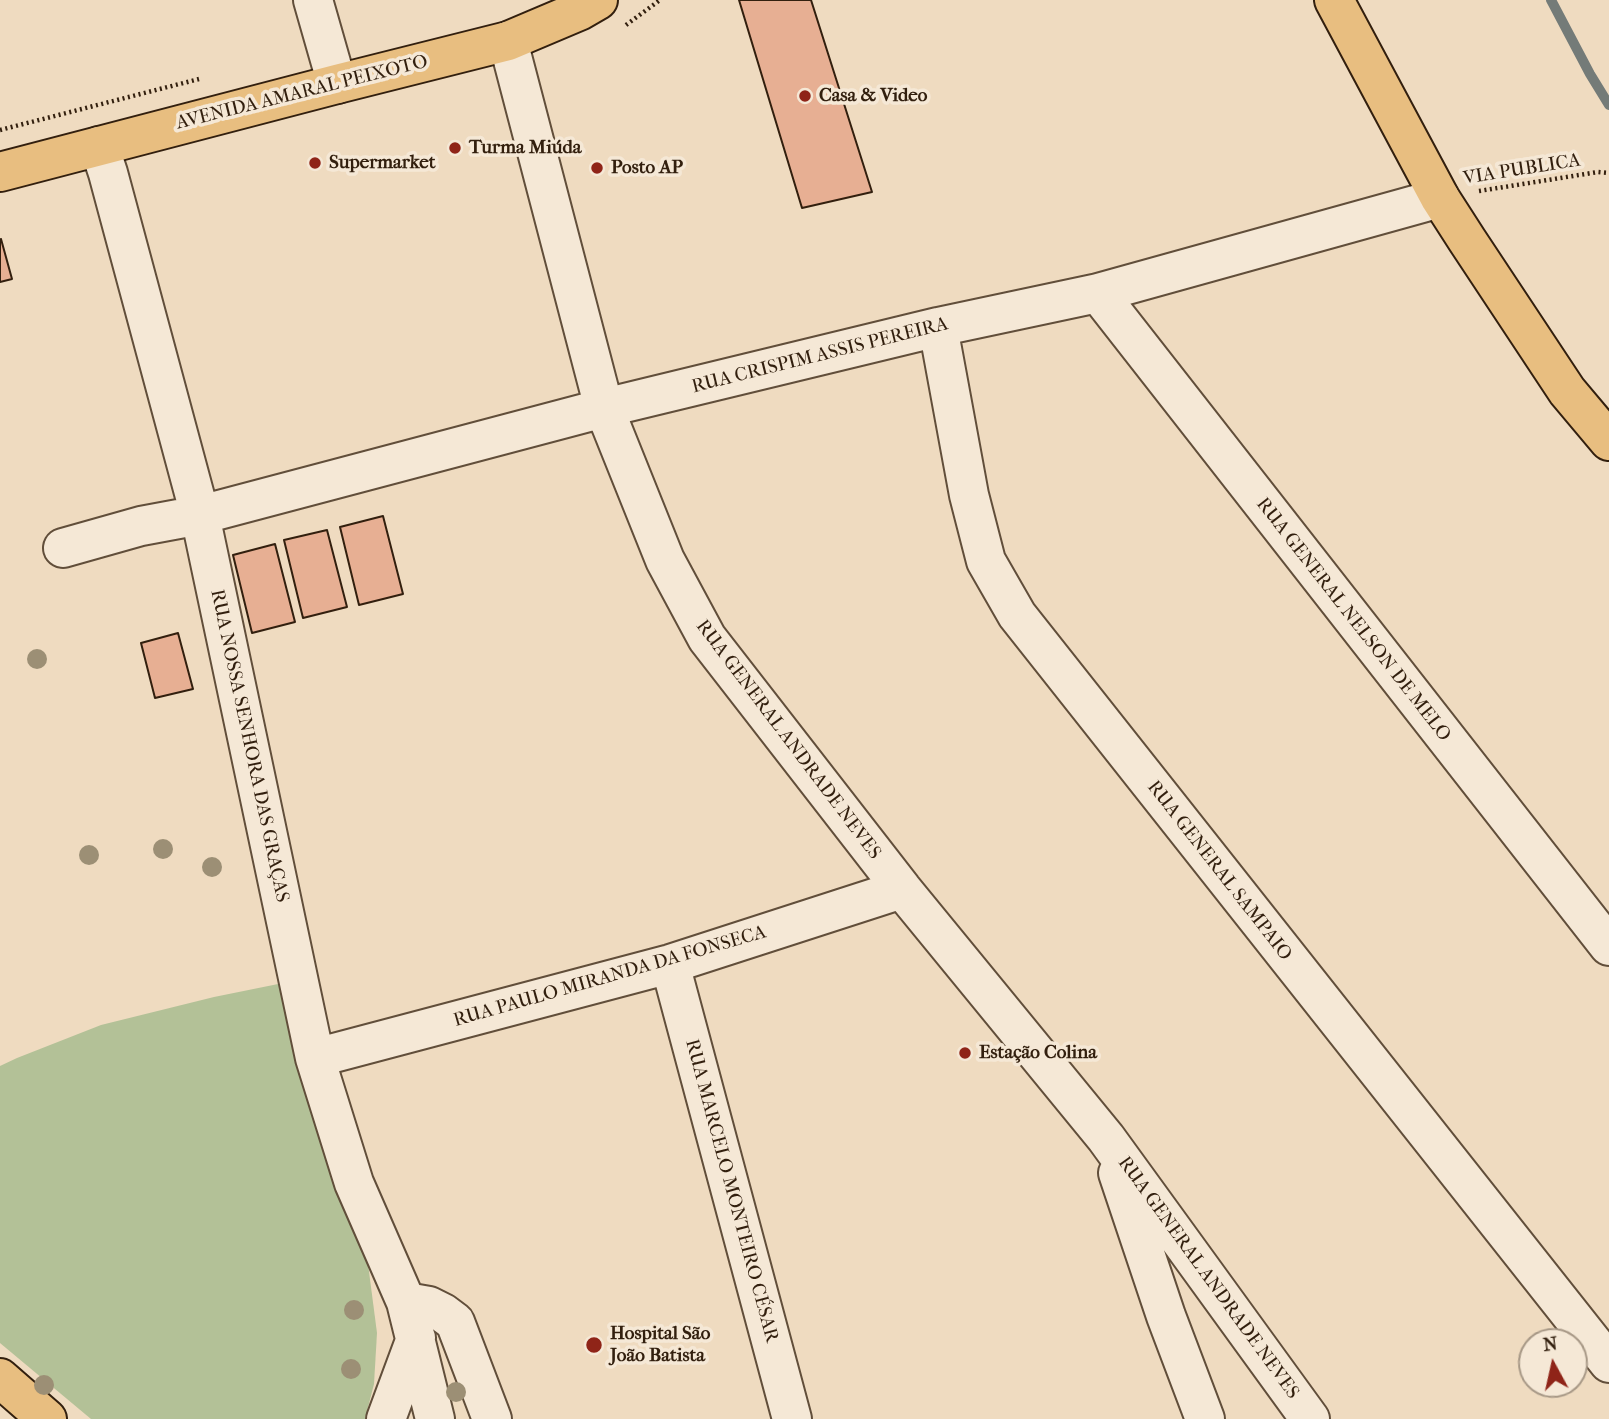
<!DOCTYPE html>
<meta charset="utf-8">
<style>
body{margin:0}
#map{position:relative;width:1609px;height:1419px;overflow:hidden;background:#efdbc0;font-family:"IM FELL French Canon",serif}
canvas{display:block}
.north{position:absolute;left:1518px;top:1328px;width:70px;height:70px;box-sizing:border-box;background:#f5e8d6;border:2px solid #a79886;border-radius:50%;rotate:352deg;font-size:19px;font-weight:700;line-height:28px;text-align:center;color:#321f0e}
.north::after{content:'';display:block;margin:auto;width:24px;height:32px;background:#8f2418;clip-path:polygon(50% 0,100% 100%,50% 72%,0 100%)}
</style>
<div id="map">
<canvas width="1609" height="1419"></canvas>
<div class="north">N</div>
</div>
<script>
const context = document.querySelector('canvas').getContext('2d');
context.lineJoin = 'round';
function fill(path, color) {
  context.fillStyle = color;
  context.fill(path, 'evenodd');
}
function poly(rows) {
  const path = new Path2D();
  for (const r of rows) {
    path.moveTo(r[0], r[1]);
    for (let i = 2; i < r.length; i += 2) path.lineTo(r[i], r[i + 1]);
  }
  return path;
}
function stroke(path, color, width, dash) {
  context.strokeStyle = color;
  context.lineWidth = width;
  context.lineCap = dash ? 'butt' : 'round';
  context.setLineDash(dash || []);
  context.stroke(path);
}
function label(font, color, halo, rows, align = 'center') {
  context.font = font + ' "IM FELL French Canon",serif';
  context.lineWidth = 7;
  context.setLineDash([]);
  context.textBaseline = 'middle';
  context.strokeStyle = halo;
  context.fillStyle = color;
  for (const [text, x, y, turn = 0] of rows) {
    context.save();
    context.translate(x, y);
    context.rotate((+turn || 0) * Math.PI / 180);
    context.textAlign = isNaN(turn) ? turn : align;
    if (halo) context.strokeText(text, 0, 0);
    context.fillText(text, 0, 0);
    context.restore();
  }
}
fill(poly([
 [288,982,368,1264,377,1333,374,1384,365,1419,91,1419,0,1343,0,1066,17,1058,101,1025,214,997]
]), '#b3c197');
stroke(poly([
 [1551,0,1590,74,1609,105]
]), '#747b78', 10);
const building = poly([
 [739,0,811,0,872,192,802,208,739,0],
 [1,239,12,279,0,282,0,240,1,239],
 [383,516,403,594,359,605,340,527,383,516],
 [327,530,347,607,303,618,284,540,327,530],
 [275,544,295,622,252,633,233,555,275,544],
 [178,633,193,689,155,698,141,643,178,633]
]);
fill(building, '#e7af93');
stroke(building, '#321f0e', 2);
const minor = poly([
 [313,0,337,84],
 [508,41,604,408,665,560,707,638,902,889,1106,1138,1310,1419],
 [99,146,108,173,200,515,315,1058,354,1183,406,1302,435,1419],
 [1098,293,1609,946],
 [938,327,969,495,986,561,1017,615,1609,1363],
 [63,548,141,526,200,515,604,408,938,327,1098,293,1440,198],
 [670,964,792,1419],
 [315,1058,670,964,902,889],
 [1118,1173,1166,1316,1205,1419],
 [406,1302,429,1306,443,1313,455,1322,492,1419],
 [386,1419,416,1338]
]);
const major = poly([
 [1334,0,1440,198,1467,240,1567,391,1609,441],
 [0,172,337,84,508,41,579,11,598,0],
 [0,1378,47,1419]
]);
stroke(minor, '#614e3a', 42);
stroke(major, '#321f0e', 42);
stroke(poly([
 [626,25,660,0],
 [0,130,199,79],
 [1479,191,1598,172,1609,173]
]), '#321f0e', 4.5, [2, 3.5]);
stroke(minor, '#f5e8d6', 38);
stroke(major, '#e8be80', 38);
context.fillStyle = '#9c8f75';
for (const [x, y] of [
 [37,659],
 [163,849],
 [89,855],
 [212,867],
 [354,1310],
 [351,1369],
 [44,1385],
 [456,1392]
]) {
  context.beginPath();
  context.arc(x, y, 10, 0, 2 * Math.PI);
  context.fill();
}
for (const [x, y, r, color] of [
 [805,96,7,"#8f2418"],
 [455,148,7,"#8f2418"],
 [315,163,7,"#8f2418"],
 [597,168,7,"#8f2418"],
 [965,1053,7,"#8f2418"],
 [594,1345,9,"#8f2418"]
]) {
  const dot = new Path2D();
  dot.arc(x, y, r, 0, 2 * Math.PI);
  context.fillStyle = color;
  context.fill(dot);
  stroke(dot, '#f5e8d6', 2.5);
}
label('19px', '#321f0e', '#f5e8d6', [
 ["AVENIDA AMARAL PEIXOTO",302,93,-14],
 ["VIA PUBLICA",1522,170,-9],
 ["RUA CRISPIM ASSIS PEREIRA",820,356,-14],
 ["RUA GENERAL NELSON DE MELO",1353,620,52],
 ["RUA GENERAL ANDRADE NEVES",788,740,53],
 ["RUA NOSSA SENHORA DAS GRAÇAS",249,746,78],
 ["RUA GENERAL SAMPAIO",1219,871,52],
 ["RUA PAULO MIRANDA DA FONSECA",610,977,-16],
 ["RUA MARCELO MONTEIRO CÉSAR",731,1191,75],
 ["RUA GENERAL ANDRADE NEVES",1208,1278,54]
]);
label('bold 19px', '#321f0e', '#f5e8d6', [
 ["Casa & Video",819,96],
 ["Turma Miúda",469,148],
 ["Supermarket",329,163],
 ["Posto AP",611,168],
 ["Estação Colina",979,1053],
 ["Hospital São",610,1334],
 ["João Batista",610,1356]
], 'left');
</script>
